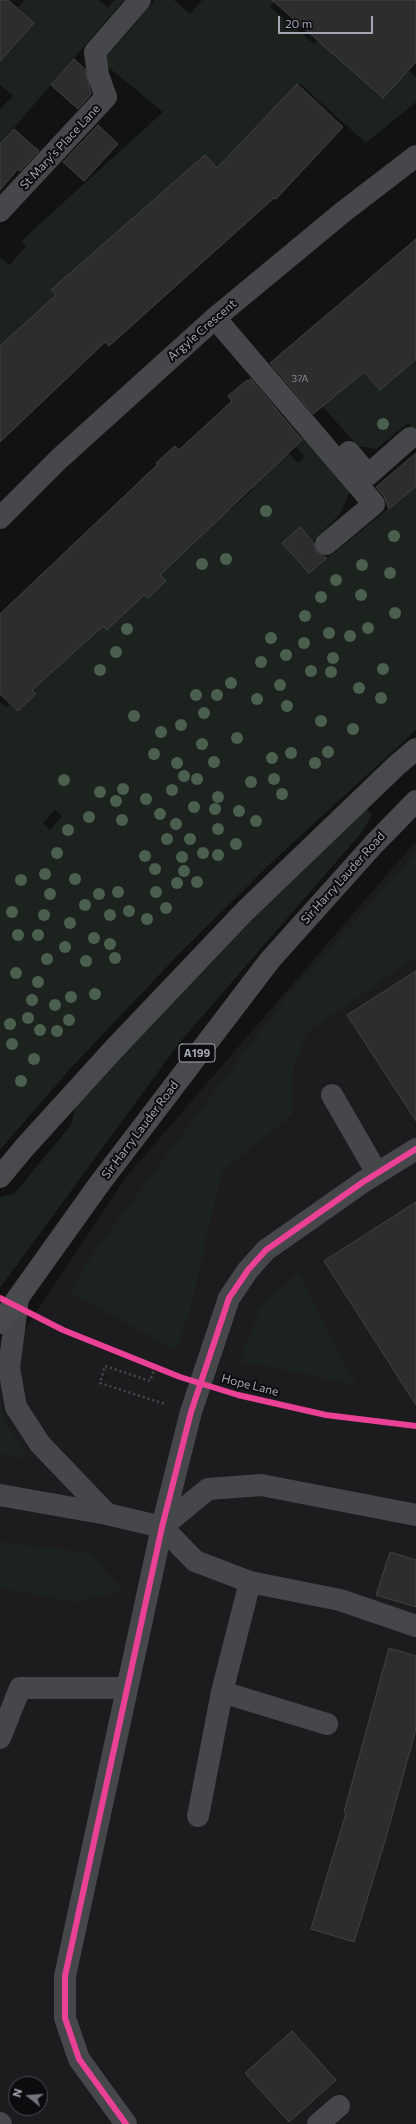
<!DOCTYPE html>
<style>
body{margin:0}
#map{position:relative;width:416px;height:2124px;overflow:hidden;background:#121212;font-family:Commissioner,sans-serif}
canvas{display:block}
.north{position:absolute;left:8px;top:2076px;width:40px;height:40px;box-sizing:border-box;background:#0c0c0e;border:1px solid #484a50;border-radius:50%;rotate:287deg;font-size:11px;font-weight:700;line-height:16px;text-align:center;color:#a3a7b3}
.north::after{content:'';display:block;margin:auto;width:14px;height:18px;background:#70737b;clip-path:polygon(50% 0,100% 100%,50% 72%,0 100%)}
.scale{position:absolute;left:278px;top:16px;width:95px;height:18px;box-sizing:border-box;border:2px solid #a3a7b3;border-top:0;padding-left:5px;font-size:12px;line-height:14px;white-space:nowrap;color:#a3a7b3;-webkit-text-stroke:3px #0c0c0e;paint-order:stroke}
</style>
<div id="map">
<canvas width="416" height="2124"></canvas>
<div class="north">N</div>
<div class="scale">20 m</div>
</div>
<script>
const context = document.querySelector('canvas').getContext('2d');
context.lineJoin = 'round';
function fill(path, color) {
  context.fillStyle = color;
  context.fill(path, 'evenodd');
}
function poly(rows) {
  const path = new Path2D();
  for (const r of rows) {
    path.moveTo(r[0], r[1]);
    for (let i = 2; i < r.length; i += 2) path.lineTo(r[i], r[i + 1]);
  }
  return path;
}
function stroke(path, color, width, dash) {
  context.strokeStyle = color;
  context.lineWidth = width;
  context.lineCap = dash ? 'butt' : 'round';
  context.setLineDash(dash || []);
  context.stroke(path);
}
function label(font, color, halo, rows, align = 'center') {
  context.font = font + ' Commissioner,sans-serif';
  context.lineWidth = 4;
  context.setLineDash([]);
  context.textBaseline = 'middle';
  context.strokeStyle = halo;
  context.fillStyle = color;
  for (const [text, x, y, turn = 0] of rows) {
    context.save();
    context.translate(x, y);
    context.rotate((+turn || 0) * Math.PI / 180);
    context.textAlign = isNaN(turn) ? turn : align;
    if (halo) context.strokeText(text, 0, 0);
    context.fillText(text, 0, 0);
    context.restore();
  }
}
fill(poly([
 [416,841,416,2124,0,2124,0,1367,126,1177],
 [16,2084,40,2084,40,2108,16,2108]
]), '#1c1c1e');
fill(poly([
 [25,0,99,0,108,8,114,0,124,0,0,144,0,109,13,96,0,85,0,35,13,46,34,23,18,8],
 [155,0,174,0,190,14,202,0,276,0,270,7,314,44,327,29,350,44,338,58,383,98,394,85,401,64,416,77,416,102,366,143,300,84,297,84,283,98,296,110,291,116,278,104,229,155,226,178,205,155,86,260,68,306,0,371,0,258,10,265,26,246,21,241,163,112,102,62],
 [416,337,416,432,408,423,376,449,358,446,322,406,342,390,355,360,379,390,394,378],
 [304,434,350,492,340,514,313,541,300,527,282,543,309,573,416,486,416,730,272,862,179,954,71,1068,0,1150,0,702,6,708,10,704,18,711,35,694,28,686,0,620,0,614,12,602,67,659,83,644,70,629,90,611,107,630,126,613,67,549,84,534,138,592,140,590,148,598,166,582,158,573,162,542,178,558,194,542,138,482,147,474,162,490,216,497,229,511,253,489,240,475,267,438,284,457,289,453,298,463,305,457,296,447,302,441,299,438],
 [55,810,62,816,50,830,43,823],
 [365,807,372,815,363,831,180,1042,0,1288,0,1197,14,1194,71,1125,78,1094,153,1012],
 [416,853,416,957,307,1032,293,1068,292,1115,222,1171,191,1306,176,1350,70,1293,92,1255,290,992],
 [298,1272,356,1385,240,1361,260,1308],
 [0,1404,6,1422,29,1460,0,1454],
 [0,1542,89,1553,123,1590,74,1602,0,1588]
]), '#1c221d');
const building = poly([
 [0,0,8,0,34,23,0,61,0,0],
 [272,0,416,0,416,62,383,98,272,0],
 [74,59,85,69,91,94,78,109,51,85,74,59],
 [297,84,343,127,276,199,274,198,109,346,105,342,0,442,0,346,56,295,51,290,205,155,217,168,297,84],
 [98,125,118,144,84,181,63,162,98,125],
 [14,129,39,151,20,171,18,169,0,190,0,144,14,129],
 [416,239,416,359,380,390,364,372,313,414,270,363,416,239],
 [251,379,302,440,160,575,166,581,148,598,144,595,107,630,103,626,32,690,36,694,18,711,0,694,0,614,157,465,156,463,175,446,179,450,232,401,228,396,247,380,248,381,251,379],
 [416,453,416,486,389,509,384,496,376,487,416,453],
 [300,527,314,543,317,552,327,558,309,573,282,543,300,527],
 [416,971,416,1121,347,1015,416,971],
 [416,1202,416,1405,324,1261,416,1202],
 [390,1552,416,1560,416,1607,376,1595,390,1552],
 [389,1648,416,1656,416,1729,385,1841,354,1942,311,1929,346,1813,344,1812,389,1648],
 [292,2031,336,2080,289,2122,245,2073,292,2031]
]);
fill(building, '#2d2d2e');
stroke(building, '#424246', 1);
stroke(poly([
 [155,1367,150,1381,105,1366,100,1383,165,1404]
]), '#48494d', 2.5, [2, 3]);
stroke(poly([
 [0,211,106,97,98,75,95,52,140,0],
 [215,318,374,504,326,544],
 [349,452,368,475,410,438],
 [0,518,59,459,215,318,343,212,416,156],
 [332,1095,377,1173],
 [18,1298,9,1368,16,1407,40,1444,107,1514],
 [0,1495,107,1514,162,1527,195,1561,250,1582,340,1600,416,1626],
 [162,1527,208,1489,261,1485,416,1515],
 [222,1692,327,1724],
 [0,1738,20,1688,127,1688],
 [198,1816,222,1692,250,1582],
 [0,2123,1,2124],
 [126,2124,79,2059,65,2018,65,1976,162,1527,191,1412,229,1298,248,1270,266,1250,363,1182,416,1149],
 [318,2124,339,2106]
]), '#46474b', 22);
stroke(poly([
 [0,1177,24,1148,113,1050,244,912,397,765,416,749],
 [0,1323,100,1183,270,960,374,844,416,801]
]), '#494a4d', 22);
stroke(poly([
 [0,1298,63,1330,180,1377,238,1395,326,1415,416,1426],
 [126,2124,79,2059,65,2018,65,1976,162,1527,191,1412,229,1298,248,1270,266,1250,363,1182,416,1149]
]), '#ea4096', 6);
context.fillStyle = '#4b5f4e';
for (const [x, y] of [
 [383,424],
 [266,511],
 [394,536],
 [226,559],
 [202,564],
 [362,565],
 [390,573],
 [336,580],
 [361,595],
 [321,597],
 [395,613],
 [305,616],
 [368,628],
 [127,629],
 [329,633],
 [350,636],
 [271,638],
 [304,643],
 [116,652],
 [286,655],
 [333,658],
 [261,662],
 [383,669],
 [100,670],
 [311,671],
 [331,672],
 [231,683],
 [280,685],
 [359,688],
 [196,695],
 [217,695],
 [381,698],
 [257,699],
 [287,706],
 [204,713],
 [134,716],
 [321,721],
 [181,725],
 [353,729],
 [161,732],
 [237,738],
 [202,744],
 [328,752],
 [291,753],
 [154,754],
 [272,758],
 [214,762],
 [177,763],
 [315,763],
 [184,776],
 [197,779],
 [274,779],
 [64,780],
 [251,782],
 [123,789],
 [172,790],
 [100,792],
 [282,794],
 [218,797],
 [146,799],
 [116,801],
 [194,807],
 [215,809],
 [239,811],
 [160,814],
 [89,817],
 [122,820],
 [256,821],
 [176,824],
 [218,829],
 [68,830],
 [167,839],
 [190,839],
 [236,844],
 [57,853],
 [203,853],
 [218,855],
 [145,856],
 [182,857],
 [155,869],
 [184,871],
 [45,874],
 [75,879],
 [21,880],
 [197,882],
 [177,883],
 [118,892],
 [156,892],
 [50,894],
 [99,894],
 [85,905],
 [166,908],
 [129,911],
 [12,912],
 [44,915],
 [110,915],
 [147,919],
 [70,923],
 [18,935],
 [38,935],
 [94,938],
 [110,944],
 [65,947],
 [115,958],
 [47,959],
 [86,961],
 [16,973],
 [38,982],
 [95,994],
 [71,997],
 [32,1000],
 [55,1005],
 [28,1018],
 [69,1020],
 [10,1024],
 [40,1030],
 [57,1031],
 [12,1044],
 [34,1059],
 [21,1081]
]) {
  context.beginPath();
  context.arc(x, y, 6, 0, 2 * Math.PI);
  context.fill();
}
label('10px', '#868892', null, [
 ["37A",300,379]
]);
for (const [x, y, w] of [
 [197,1053,36]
]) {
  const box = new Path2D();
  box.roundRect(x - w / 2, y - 9, w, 18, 3);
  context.fillStyle = '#0c0c0e';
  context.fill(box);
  stroke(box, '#a3a7b3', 1);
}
label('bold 11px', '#a3a7b3', null, [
 ["A199",197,1053]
]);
label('12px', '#a3a7b3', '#0c0c0e', [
 ["St Mary's Place Lane",60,147,-47],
 ["Argyle Crescent",202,330,-41],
 ["Sir Harry Lauder Road",343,878,-48],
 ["Sir Harry Lauder Road",140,1130,-53],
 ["Hope Lane",250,1385,14]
]);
</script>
